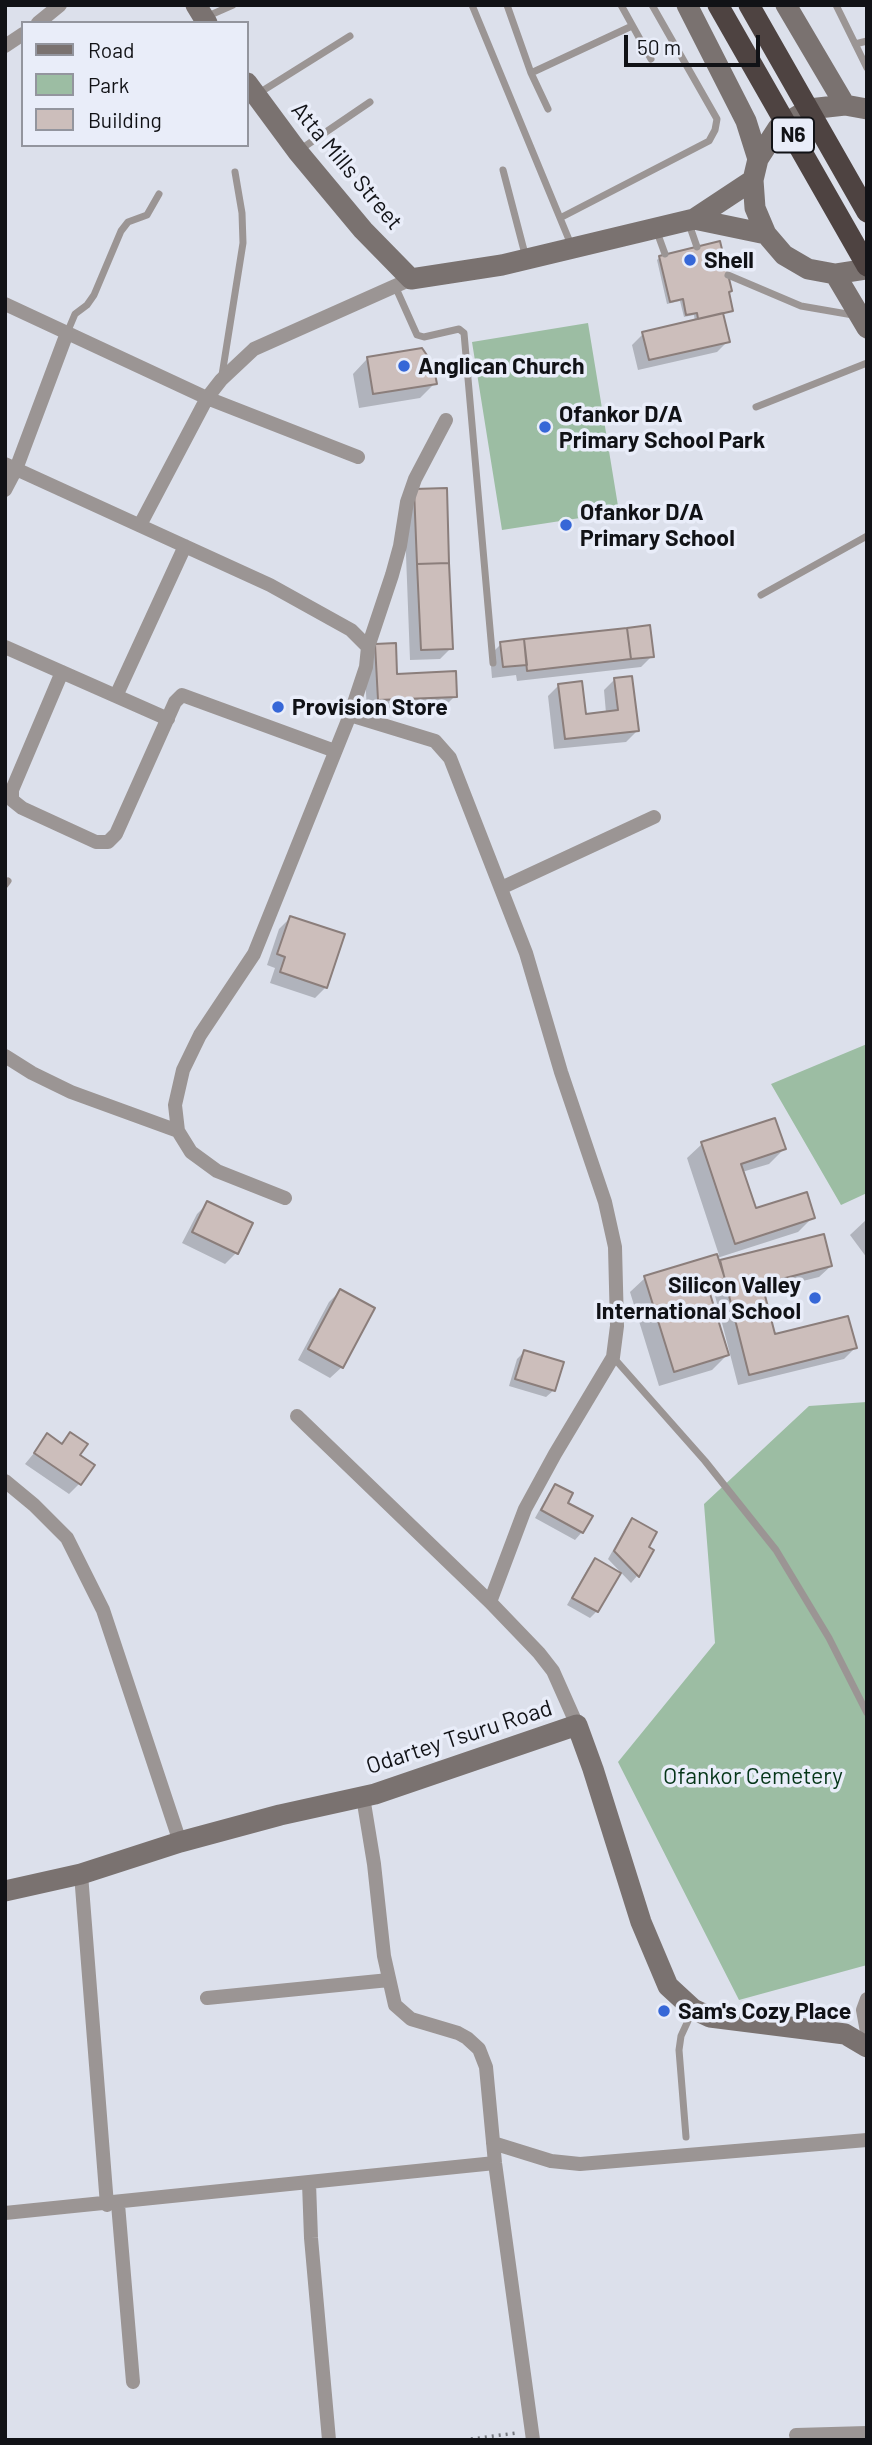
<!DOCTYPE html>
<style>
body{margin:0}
#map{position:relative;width:872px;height:2445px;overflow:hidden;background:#dce0eb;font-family:Barlow,sans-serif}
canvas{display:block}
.frame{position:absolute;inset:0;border:7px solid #111216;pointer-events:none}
.legend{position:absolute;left:21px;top:21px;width:228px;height:126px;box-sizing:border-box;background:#e9edf9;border:2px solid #93959e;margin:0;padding:9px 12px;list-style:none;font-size:21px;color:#111216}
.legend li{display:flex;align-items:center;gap:14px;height:35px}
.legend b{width:35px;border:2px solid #93959e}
.scale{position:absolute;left:624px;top:35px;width:136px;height:32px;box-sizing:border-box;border:4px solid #111216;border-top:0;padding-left:9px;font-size:21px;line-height:24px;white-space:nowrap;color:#111216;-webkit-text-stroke:5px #e9edf9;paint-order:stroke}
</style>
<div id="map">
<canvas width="872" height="2445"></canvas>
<div class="frame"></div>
<ul class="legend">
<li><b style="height:9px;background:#7a7270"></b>Road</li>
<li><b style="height:19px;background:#9cbda3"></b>Park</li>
<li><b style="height:19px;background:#ccbebb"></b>Building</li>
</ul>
<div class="scale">50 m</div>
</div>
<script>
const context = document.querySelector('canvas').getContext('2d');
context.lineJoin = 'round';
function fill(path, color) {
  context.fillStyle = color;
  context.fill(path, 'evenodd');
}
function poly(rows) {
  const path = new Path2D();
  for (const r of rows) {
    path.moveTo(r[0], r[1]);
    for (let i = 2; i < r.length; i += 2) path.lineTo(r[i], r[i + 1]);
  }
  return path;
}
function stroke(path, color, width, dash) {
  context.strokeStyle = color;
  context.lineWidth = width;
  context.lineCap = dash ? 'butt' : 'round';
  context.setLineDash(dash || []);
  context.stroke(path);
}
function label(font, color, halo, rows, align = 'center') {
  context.font = font + ' Barlow,sans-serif';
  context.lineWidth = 7;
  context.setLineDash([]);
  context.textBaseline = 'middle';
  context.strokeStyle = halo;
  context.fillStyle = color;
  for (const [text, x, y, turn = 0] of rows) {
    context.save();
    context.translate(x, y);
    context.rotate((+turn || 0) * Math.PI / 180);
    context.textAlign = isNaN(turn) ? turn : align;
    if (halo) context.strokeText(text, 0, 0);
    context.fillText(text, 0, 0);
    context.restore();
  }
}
fill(poly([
 [588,323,619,512,502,530,472,342],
 [867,1044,867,1193,841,1205,771,1084],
 [867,1402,867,1965,739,2000,618,1762,715,1643,704,1504,809,1406]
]), '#9cbda3');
fill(poly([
 [660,257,727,293,721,312,728,341,717,352,638,370,632,345,643,334,695,322,694,315,684,317,680,301,667,304,657,260],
 [367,359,435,383,420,398,359,408,353,374],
 [445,490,451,648,440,659,410,660,404,502],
 [501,644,652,656,641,667,517,681,516,675,492,678,490,655],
 [376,645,396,675,455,696,444,707,367,711,364,657],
 [615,679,637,731,626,742,554,749,548,696,559,685,584,716,606,713,604,690],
 [290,918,326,987,315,998,270,983,275,968,267,965,279,929],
 [702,1144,784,1149,769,1164,742,1172,755,1211,813,1217,798,1232,717,1258,718,1264,721,1262,831,1266,819,1277,762,1291,774,1336,855,1348,844,1359,738,1385,713,1288,708,1293,727,1355,712,1370,659,1386,630,1292,645,1278,719,1255,687,1158],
 [208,1203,236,1253,225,1264,182,1243,197,1214],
 [867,1219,867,1258,850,1235],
 [340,1291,342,1367,330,1378,298,1360,329,1302],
 [524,1352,554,1390,546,1397,509,1386,517,1359],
 [70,1434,78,1456,80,1483,69,1494,25,1464,48,1436,60,1444],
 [556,1486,566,1503,590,1517,582,1532,575,1540,535,1518,549,1493],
 [633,1520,646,1548,652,1551,637,1576,631,1583,608,1559,626,1527],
 [595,1561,618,1574,597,1611,590,1618,567,1605,588,1568]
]), '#0003');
const building = poly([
 [720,241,732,291,729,292,733,311,698,319,697,313,686,315,683,299,670,302,659,256,720,241],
 [723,313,730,342,649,360,642,332,723,313],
 [422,348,433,364,437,384,373,394,367,357,422,348],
 [447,488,449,563,417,564,414,489,447,488],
 [449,563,453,649,421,650,417,564,449,563],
 [650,625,654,657,631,659,627,628,650,625],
 [627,628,631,659,527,671,524,639,627,628],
 [524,639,527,665,503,667,500,642,524,639],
 [396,643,397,674,456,671,457,697,378,700,375,644,396,643],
 [632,676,639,731,565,739,558,684,582,681,586,714,618,710,614,678,632,676],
 [290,916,345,934,327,988,280,972,285,957,277,954,290,916],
 [775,1118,786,1149,741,1164,756,1208,807,1192,815,1218,735,1244,701,1142,775,1118],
 [207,1201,253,1223,238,1254,192,1232,207,1201],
 [824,1234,832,1266,762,1284,775,1334,848,1316,857,1348,749,1375,720,1260,824,1234],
 [717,1254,725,1279,707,1284,729,1355,674,1372,644,1276,717,1254],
 [340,1289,375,1308,343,1368,308,1349,340,1289],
 [524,1350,564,1362,555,1391,515,1379,524,1350],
 [70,1432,88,1444,80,1455,95,1465,81,1485,34,1453,47,1433,62,1444,70,1432],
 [555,1484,573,1493,568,1503,593,1516,583,1533,541,1510,555,1484],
 [632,1518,657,1532,649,1547,654,1550,639,1577,614,1551,632,1518],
 [595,1558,621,1573,598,1612,572,1598,595,1558]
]);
fill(building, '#ccbebb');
stroke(building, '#8b7e7b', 2);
stroke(poly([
 [464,2440,516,2433]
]), '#75787f', 3.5, [2, 5]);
stroke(poly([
 [472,5,572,247],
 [507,5,531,73],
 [621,5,651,59],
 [836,5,867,68],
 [208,16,233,5],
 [855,44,867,41],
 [259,93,350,36],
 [548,109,531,73,632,26],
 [301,149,370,102],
 [503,170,526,258],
 [560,218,709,141,715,130,717,119,652,5],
 [689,224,697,247],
 [657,232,665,254],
 [728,275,801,306,853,315],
 [395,286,417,335,424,337,459,329,464,333,493,663],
 [67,333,75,314,87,305,94,295,121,231,128,222,147,215,159,194],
 [222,375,243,243,242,213,235,172],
 [756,407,867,363],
 [761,595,867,536],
 [5,885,8,881],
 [613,1357,705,1461,776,1550,829,1638,867,1713],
 [686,2137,679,2050,681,2036,693,2010]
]), '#9b9594', 7);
stroke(poly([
 [38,23,60,5],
 [5,46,23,34],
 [5,304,207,398,358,457],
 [5,464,270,585,351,630,368,647,366,667,350,715,254,954,200,1035,183,1070,175,1105,178,1131,191,1152,217,1171,285,1198],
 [5,490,16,469,67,333],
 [140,525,207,398,221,380,254,349,411,279],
 [5,647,168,719],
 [368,647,392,575,400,546,407,502,415,479,446,420],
 [62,672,12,790,12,800,22,808,96,842,108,842,116,834,175,702,182,695,335,751],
 [116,696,185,546],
 [350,715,435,741,450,758,526,953,561,1072,605,1202,615,1247,617,1326,613,1357,555,1454,525,1509,490,1602],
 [501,888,654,817],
 [5,1056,32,1073,71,1092,178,1131],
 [297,1416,490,1602,539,1653,553,1671,577,1725],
 [5,1481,34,1505,67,1538,103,1610,180,1842],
 [363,1797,374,1864,384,1956,395,2005,411,2019,458,2033,467,2038,479,2049,486,2067,495,2163,533,2440],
 [81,1874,107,2205],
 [207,1998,389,1980],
 [867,1999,863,2010,867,2032],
 [493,2143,551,2161,580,2164,867,2140],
 [309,2183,311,2238,329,2440],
 [118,2204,133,2382],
 [5,2213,495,2163],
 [796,2435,867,2433]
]), '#9b9594', 14);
stroke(poly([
 [196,5,207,23],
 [687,5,746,121,758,159],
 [786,5,845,105],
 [247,83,298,152,363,230,411,279,502,265,694,219,753,180],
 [867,109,845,105,809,109,778,128,758,159,753,180,755,208,766,234,784,255,808,269,835,274,867,269],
 [694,219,766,234],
 [835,274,867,328],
 [5,1891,81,1874,180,1842,280,1815,375,1794,577,1725,593,1769,641,1922,668,1986,693,2009,710,2017,845,2034,867,2047]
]), '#7a7270', 21);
stroke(poly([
 [718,5,867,266],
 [749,5,867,212]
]), '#4e4341', 21);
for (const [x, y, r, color] of [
 [690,260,7,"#3667d7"],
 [404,366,7,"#3667d7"],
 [545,427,7,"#3667d7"],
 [566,525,7,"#3667d7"],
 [278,707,7,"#3667d7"],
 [815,1298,7,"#3667d7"],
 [664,2011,7,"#3667d7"]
]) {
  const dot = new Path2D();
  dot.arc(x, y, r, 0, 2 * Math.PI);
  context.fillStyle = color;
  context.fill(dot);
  stroke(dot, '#e9edf9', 2.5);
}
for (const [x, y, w] of [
 [793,135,42]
]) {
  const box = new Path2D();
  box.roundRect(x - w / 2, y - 17.5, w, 35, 5);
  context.fillStyle = '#e9edf9';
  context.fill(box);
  stroke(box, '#111216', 2);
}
label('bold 21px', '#111216', null, [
 ["N6",793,135]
]);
label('23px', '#111216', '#e9edf9', [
 ["Atta Mills Street",347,166,50],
 ["Odartey Tsuru Road",459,1737,-18]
]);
label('bold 23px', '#111216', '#e9edf9', [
 ["Shell",704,260],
 ["Anglican Church",418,366],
 ["Ofankor D/A",559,414],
 ["Primary School Park",559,440],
 ["Ofankor D/A",580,512],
 ["Primary School",580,538],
 ["Provision Store",292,707],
 ["Silicon Valley",801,1285,"right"],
 ["International School",801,1311,"right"],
 ["Sam's Cozy Place",678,2011]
], 'left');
label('23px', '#053618', '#e9edf9', [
 ["Ofankor Cemetery",753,1776]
]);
</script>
